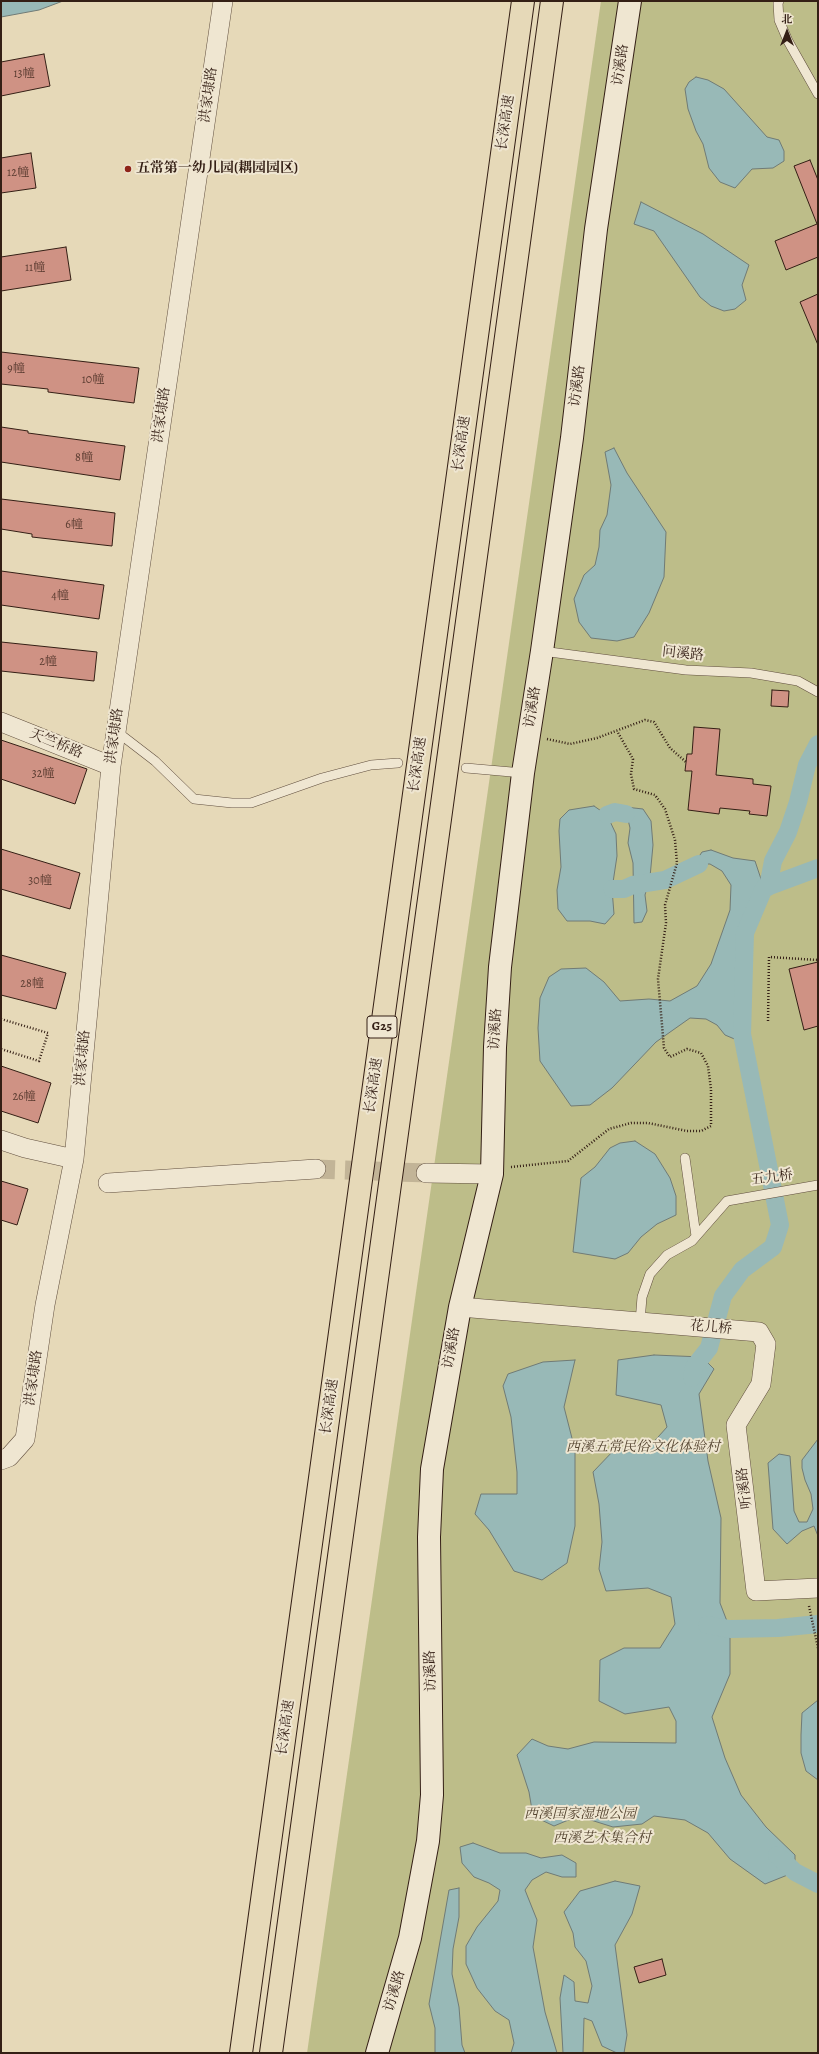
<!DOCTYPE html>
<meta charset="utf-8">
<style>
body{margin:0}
#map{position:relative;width:819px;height:2054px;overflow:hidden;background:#e6d9b8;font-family:Alegreya,"Noto Serif SC",serif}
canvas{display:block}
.frame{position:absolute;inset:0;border:2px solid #341f15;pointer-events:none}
.north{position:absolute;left:767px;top:12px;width:40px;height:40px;-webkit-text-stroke:3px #efe6d1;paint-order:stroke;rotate:0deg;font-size:11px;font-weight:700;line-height:16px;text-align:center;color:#341f15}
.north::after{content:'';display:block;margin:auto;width:14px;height:18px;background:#341f15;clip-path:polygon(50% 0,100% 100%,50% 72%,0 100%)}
</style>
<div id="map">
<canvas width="819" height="2054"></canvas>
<div class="frame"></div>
<div class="north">北</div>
</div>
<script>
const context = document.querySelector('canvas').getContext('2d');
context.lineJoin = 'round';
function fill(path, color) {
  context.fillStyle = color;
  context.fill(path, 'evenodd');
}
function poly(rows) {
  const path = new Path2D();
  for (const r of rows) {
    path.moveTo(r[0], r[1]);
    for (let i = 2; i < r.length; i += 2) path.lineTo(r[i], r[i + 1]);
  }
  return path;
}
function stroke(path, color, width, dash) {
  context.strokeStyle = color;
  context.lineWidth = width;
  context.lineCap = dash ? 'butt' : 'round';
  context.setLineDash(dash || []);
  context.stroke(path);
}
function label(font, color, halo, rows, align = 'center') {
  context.font = font + ' Alegreya,"Noto Serif SC",serif';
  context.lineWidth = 4;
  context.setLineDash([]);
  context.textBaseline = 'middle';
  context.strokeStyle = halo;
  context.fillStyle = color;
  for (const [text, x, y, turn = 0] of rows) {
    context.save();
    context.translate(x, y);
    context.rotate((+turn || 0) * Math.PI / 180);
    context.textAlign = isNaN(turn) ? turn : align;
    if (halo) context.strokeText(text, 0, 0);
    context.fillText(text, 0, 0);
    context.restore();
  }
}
fill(poly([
 [601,1,818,1,818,2053,307,2053]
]), '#bdbd89');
const water = poly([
 [1,1,63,1,39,10,1,17,1,1],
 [696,77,708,80,724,89,767,137,779,140,784,151,784,161,773,168,752,169,735,188,720,182,709,168,703,144,696,131,688,109,685,89,689,82,696,77],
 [641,202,703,234,749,265,742,285,746,300,735,309,724,311,711,306,700,297,654,231,634,224,641,202],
 [614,448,627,473,666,532,664,577,649,613,634,637,617,641,591,638,579,622,574,599,584,575,595,565,599,547,600,530,607,515,611,485,605,452,614,448],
 [594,806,607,815,616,834,617,856,612,889,614,914,605,924,590,921,567,921,558,909,557,890,561,867,559,831,560,819,569,810,594,806],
 [625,807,643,809,651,821,653,845,650,877,645,895,647,911,642,922,634,923,633,863,628,843,630,828,625,807],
 [711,850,733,858,755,861,764,888,745,933,744,1043,725,1035,717,1025,706,1019,690,1018,656,1042,612,1088,590,1105,571,1106,540,1061,538,1028,540,998,549,977,561,969,586,968,604,982,620,1001,649,999,670,1001,697,986,711,964,730,910,731,885,722,871,710,864,699,864,698,858,702,852,711,850],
 [635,1141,655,1154,670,1178,676,1196,676,1215,657,1224,641,1237,628,1253,615,1259,573,1252,581,1178,595,1167,610,1148,620,1143,635,1141],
 [654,1355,702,1357,714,1369,699,1394,708,1461,721,1518,720,1603,730,1629,730,1674,712,1717,725,1758,741,1795,766,1827,795,1855,795,1872,765,1884,730,1859,708,1833,685,1820,654,1816,642,1824,613,1827,578,1816,554,1826,533,1816,529,1792,517,1755,532,1739,548,1746,568,1749,594,1742,676,1743,676,1721,669,1707,625,1714,599,1701,600,1660,624,1648,660,1648,675,1624,671,1597,648,1588,606,1591,599,1569,602,1542,599,1504,593,1472,615,1449,650,1446,667,1427,661,1405,616,1395,618,1360,654,1355],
 [575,1360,564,1407,575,1450,575,1526,567,1563,542,1580,514,1571,489,1530,475,1514,481,1494,517,1494,517,1472,511,1417,503,1386,508,1374,543,1362,575,1360],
 [818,1439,818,1536,814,1526,802,1531,787,1544,773,1529,768,1463,779,1454,790,1456,794,1511,799,1522,807,1522,813,1509,811,1494,805,1480,802,1468,802,1460,818,1439],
 [818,1700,818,1780,806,1771,801,1753,801,1735,802,1713,818,1700],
 [473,1843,500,1853,526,1853,541,1858,562,1855,576,1863,576,1877,562,1877,546,1872,532,1880,525,1890,537,1920,533,1947,545,2012,557,2053,511,2053,514,2043,509,2020,495,2011,477,1988,466,1964,466,1946,477,1927,498,1901,500,1890,489,1883,474,1877,462,1863,460,1847,473,1843],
 [615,1881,640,1886,632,1914,615,1945,627,2035,624,2053,617,2053,602,2046,592,2021,584,2018,583,2053,563,2053,560,1998,564,1975,574,1982,575,2001,588,2003,592,1986,586,1961,575,1947,573,1933,564,1912,580,1891,615,1881],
 [459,1888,459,1917,453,1949,452,1974,459,2007,462,2045,465,2053,435,2053,435,2028,429,2004,449,1890,459,1888]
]);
fill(water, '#98b9b7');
stroke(water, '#707b76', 1);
stroke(poly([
 [607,815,615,812,626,814],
 [768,887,773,861,788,832,798,802,807,765,818,744],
 [612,889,624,889,633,885,665,880,699,864],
 [692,1378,694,1367,709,1348,723,1296,742,1270,773,1247,780,1225,742,1034,745,933,764,888,818,868],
 [707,1625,730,1629,778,1628,818,1624],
 [777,1855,795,1872,818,1884]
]), '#98b9b7', 18);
const building = poly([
 [44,54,50,86,1,96,1,62,44,54],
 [31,153,36,188,1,193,1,158,31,153],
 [810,160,818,180,818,257,786,270,775,241,817,224,794,166,810,160],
 [66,247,71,280,1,291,1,257,66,247],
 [818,294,818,345,800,302,818,294],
 [1,352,139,368,134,403,48,392,48,389,1,384,1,352],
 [1,427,28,431,28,433,125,446,120,480,1,462,1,427],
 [1,499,115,513,112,546,32,537,32,534,1,529,1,499],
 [1,571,104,585,99,619,1,605,1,571],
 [1,642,97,652,94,681,1,671,1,642],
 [772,690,789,691,788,707,771,706,772,690],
 [694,727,720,729,716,775,753,779,753,784,771,786,767,816,749,814,750,811,720,808,719,814,688,810,692,771,685,771,687,754,692,754,694,727],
 [1,740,87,769,75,804,1,779,1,740],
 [1,849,80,873,70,909,1,889,1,849],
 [1,955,66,973,56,1009,1,995,1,955],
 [818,962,818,1026,804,1030,789,969,818,962],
 [1,1066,51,1083,38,1123,1,1111,1,1066],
 [1,1181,28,1189,17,1225,1,1220,1,1181],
 [662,1959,666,1975,639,1983,634,1967,662,1959]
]);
fill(building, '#cf9284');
stroke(building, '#341f15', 1);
stroke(poly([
 [316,1169,426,1173]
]), '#c2b497', 19, [19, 10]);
const lane = poly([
 [779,1,778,3,779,20,788,41,818,94],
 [542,651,686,670,751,673,798,681,818,692],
 [116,731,155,761,194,799,232,803,251,803,322,778,371,765,398,763],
 [466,768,523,773],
 [685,1158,696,1236],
 [640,1322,642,1297,650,1274,667,1255,692,1241,727,1201,818,1185]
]);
const street = poly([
 [1,722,111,766],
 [1,1140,25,1148,74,1159],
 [426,1173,492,1174],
 [108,1183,316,1169],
 [460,1307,759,1332,766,1344,761,1384,736,1425,756,1591,818,1588],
 [1,1460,9,1457,25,1439,45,1305,74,1159,111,766,223,1]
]);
const secondary = poly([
 [377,2053,410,1938,428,1841,432,1795,429,1537,432,1469,460,1307,492,1174,495,1047,500,967,523,773,542,651,572,438,596,229,630,1]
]);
const highway = poly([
 [241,2053,523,1],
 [271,2053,552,1]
]);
stroke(lane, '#604e3e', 10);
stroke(street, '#604e3e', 20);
stroke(secondary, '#341f15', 24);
stroke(highway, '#341f15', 24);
stroke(poly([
 [547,739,570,744,597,738,645,720,654,722,670,748,686,762],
 [1,1019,48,1033,39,1061,1,1049],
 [768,1021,769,957,818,960],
 [511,1167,568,1161,609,1129,631,1123,648,1123,687,1131,701,1131,711,1126,711,1089,708,1066,701,1053,687,1049,670,1057,664,1048,658,979,666,923,665,905,677,863,675,840,665,809,655,795,634,789,631,774,633,759,617,731],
 [809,1606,818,1648]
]), '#341f15', 2.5, [1, 2]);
stroke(lane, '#efe6d1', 9);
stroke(street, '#efe6d1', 19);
stroke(secondary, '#efe6d1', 22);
stroke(highway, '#e6d9b8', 22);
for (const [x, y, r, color] of [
 [128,169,4,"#8f2418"]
]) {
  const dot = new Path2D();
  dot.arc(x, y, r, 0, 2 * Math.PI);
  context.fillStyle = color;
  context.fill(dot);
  stroke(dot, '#efe6d1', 1.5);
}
label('12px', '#5b3c31', null, [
 ["13幢",24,74],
 ["12幢",18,173],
 ["11幢",35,268],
 ["9幢",16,369],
 ["10幢",93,380],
 ["8幢",84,458],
 ["6幢",74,525],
 ["4幢",60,596],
 ["2幢",48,662],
 ["32幢",43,774],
 ["30幢",40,881],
 ["28幢",32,984],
 ["26幢",24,1097]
]);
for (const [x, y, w] of [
 [382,1027,30]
]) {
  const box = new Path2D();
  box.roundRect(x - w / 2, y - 11, w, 22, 3);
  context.fillStyle = '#efe6d1';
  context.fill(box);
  stroke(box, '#341f15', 1);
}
label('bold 13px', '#341f15', null, [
 ["G25",382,1027]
]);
label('14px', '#341f15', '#efe6d1', [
 ["访溪路",621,65,-82],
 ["洪家埭路",209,95,-82],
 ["长深高速",506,123,-82],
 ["访溪路",578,386,-83],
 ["洪家埭路",162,415,-82],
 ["长深高速",462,444,-82],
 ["问溪路",683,654,6],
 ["访溪路",533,707,-81],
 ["洪家埭路",115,736,-82],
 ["天竺桥路",56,744,22],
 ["长深高速",418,765,-82],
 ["访溪路",496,1029,-87],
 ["洪家埭路",83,1058,-85],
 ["长深高速",374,1086,-82],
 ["五九桥",772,1178,-8],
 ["花儿桥",711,1328,5],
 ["访溪路",452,1348,-80],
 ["洪家埭路",34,1378,-82],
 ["长深高速",330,1407,-82],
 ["听溪路",745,1488,-97],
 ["访溪路",431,1671,-92],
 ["长深高速",286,1728,-82],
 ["访溪路",395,1991,-74]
]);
label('bold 14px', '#341f15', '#efe6d1', [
 ["五常第一幼儿园(耦园园区)",136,169]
], 'left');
label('italic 14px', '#564632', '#efe6d1', [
 ["西溪五常民俗文化体验村",643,1448],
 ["西溪国家湿地公园",580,1815],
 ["西溪艺术集合村",602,1839]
]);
</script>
